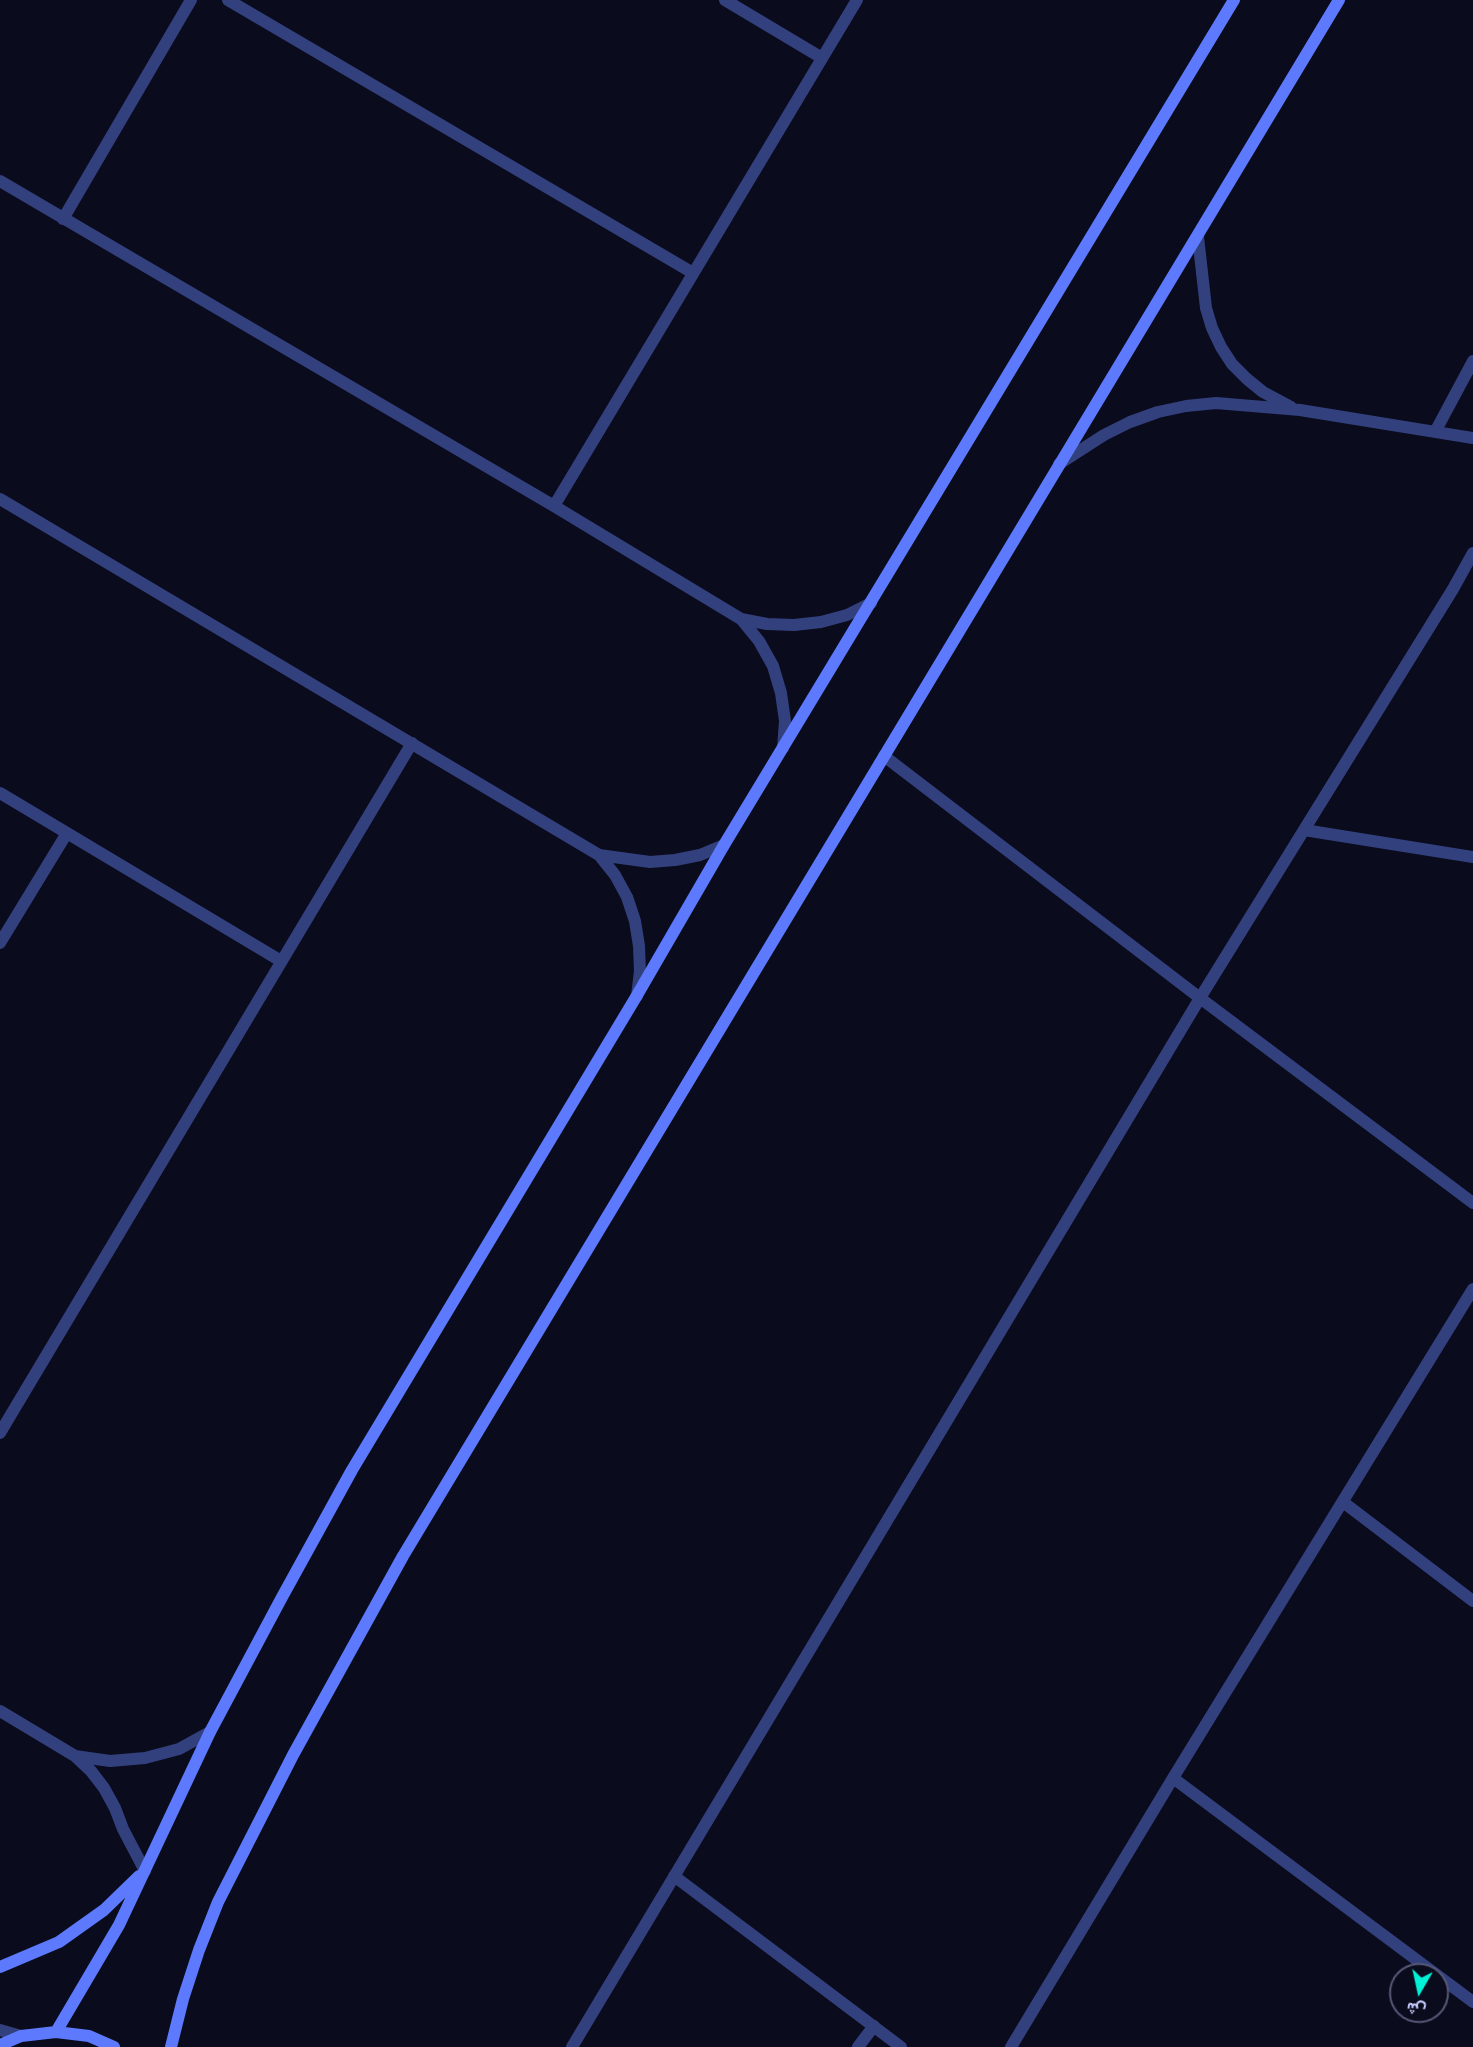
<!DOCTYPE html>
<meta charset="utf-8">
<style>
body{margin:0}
#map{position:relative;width:1473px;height:2047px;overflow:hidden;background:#0a0b1c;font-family:"DM Sans",Vazirmatn,sans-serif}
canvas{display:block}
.north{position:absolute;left:1389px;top:1963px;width:60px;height:60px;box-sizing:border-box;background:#0a0b1c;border:2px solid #555877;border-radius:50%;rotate:189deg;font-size:16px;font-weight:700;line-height:24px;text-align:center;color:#c6cbff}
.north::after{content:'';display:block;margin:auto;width:21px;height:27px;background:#00f1d8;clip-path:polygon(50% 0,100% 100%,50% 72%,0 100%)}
</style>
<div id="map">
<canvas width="1473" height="2047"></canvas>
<div class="north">ش</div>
</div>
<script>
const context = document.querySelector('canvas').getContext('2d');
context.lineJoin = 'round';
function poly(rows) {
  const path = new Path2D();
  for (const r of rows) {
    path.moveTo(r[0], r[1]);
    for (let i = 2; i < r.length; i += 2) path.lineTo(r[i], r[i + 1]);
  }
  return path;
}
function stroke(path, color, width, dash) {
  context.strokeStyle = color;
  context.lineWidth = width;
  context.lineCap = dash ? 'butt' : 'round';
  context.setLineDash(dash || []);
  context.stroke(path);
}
stroke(poly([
 [228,0,693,273],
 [725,0,822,58],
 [0,181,554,506,741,619,759,641,773,666,781,693,785,721,783,748],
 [63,219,191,0],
 [1198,237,1206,308,1212,328,1221,347,1232,364,1247,379,1263,392,1291,407],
 [1435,432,1473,361],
 [1059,464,1104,435,1130,422,1158,412,1186,406,1216,403,1300,410,1473,438],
 [0,499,599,855,650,862,675,860,700,855,724,845],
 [554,506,857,0],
 [741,619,767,624,794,625,821,622,847,615,871,603],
 [884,756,1200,998,1473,1203],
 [0,793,281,961],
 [1304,830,1473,857],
 [599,855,615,875,627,897,635,921,639,946,640,971,637,996],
 [0,943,67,833],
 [0,1433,412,743],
 [1343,1502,1473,1601],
 [0,1711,75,1756,91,1771,104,1788,115,1808,123,1829,145,1871],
 [75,1756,110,1761,145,1758,179,1749,210,1732],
 [1173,1778,1473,2002],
 [674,1876,901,2047],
 [0,2030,21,2036],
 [572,2047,1200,998,1453,589,1473,553],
 [858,2047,874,2026],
 [1011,2047,1173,1778,1473,1289]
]), '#33407e', 12);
stroke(poly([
 [0,1967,59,1942,104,1910,139,1876],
 [56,2032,119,1925,210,1732,281,1599,352,1470,636,997,724,845,1234,0],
 [0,2045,21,2036,56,2032,89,2036,114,2047],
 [171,2047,183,1999,199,1950,218,1902,293,1755,403,1556,1339,0]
]), '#5d7aff', 12);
</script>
